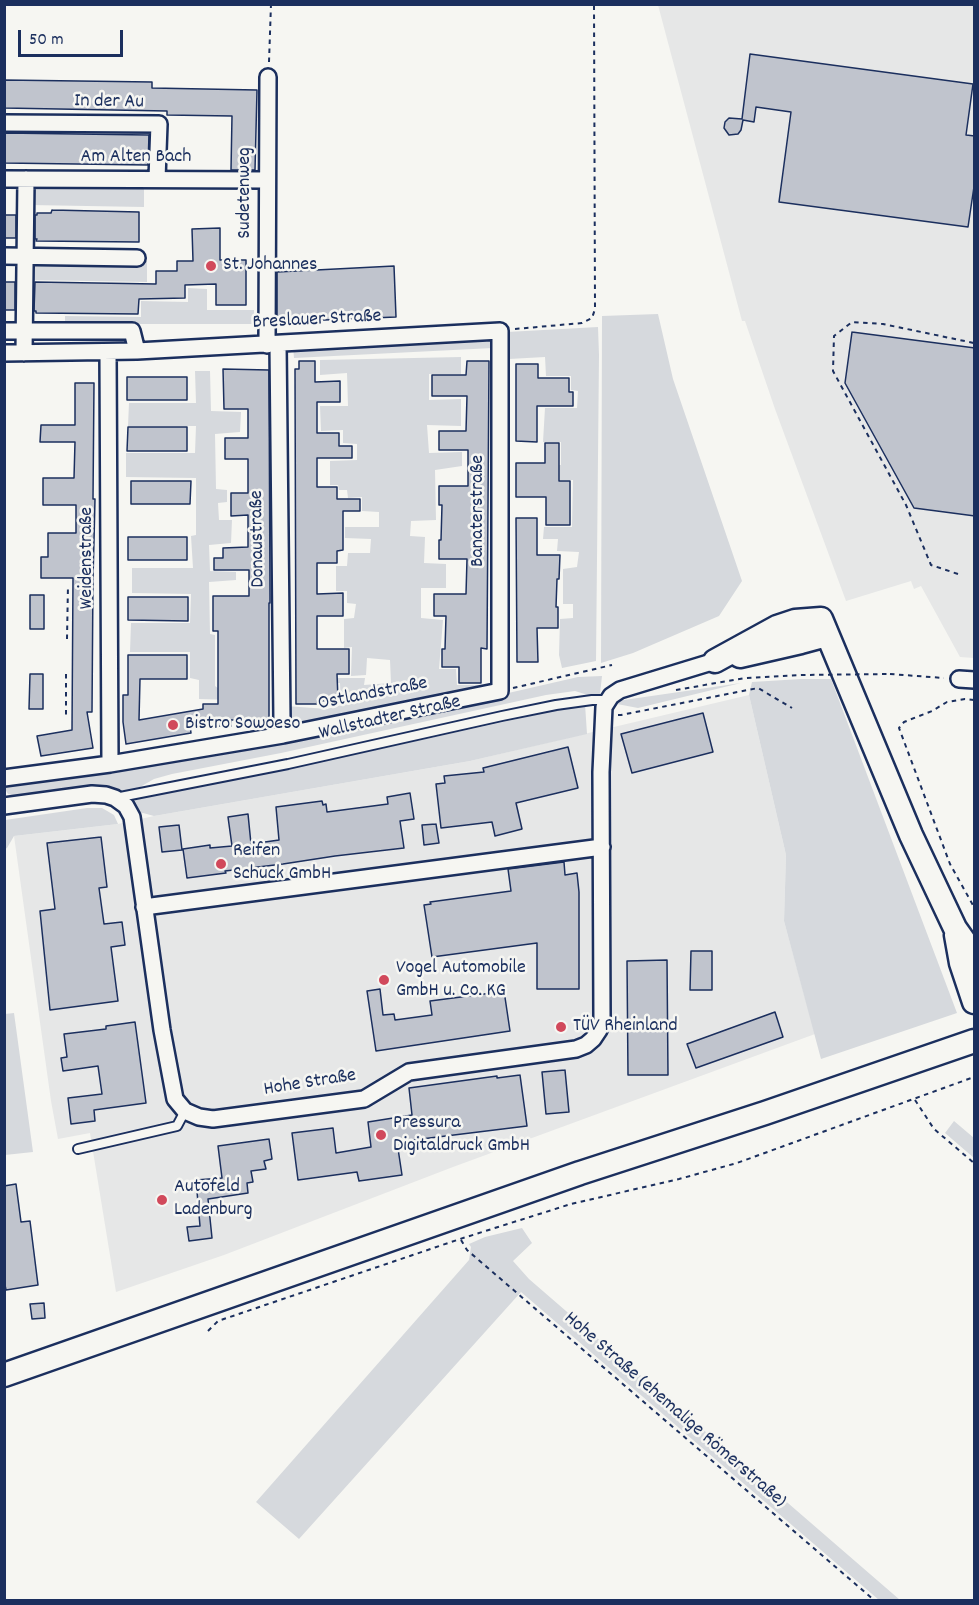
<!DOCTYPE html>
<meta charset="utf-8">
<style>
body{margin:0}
#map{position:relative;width:979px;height:1605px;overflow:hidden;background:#f6f6f2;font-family:Dekko,sans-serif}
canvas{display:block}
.frame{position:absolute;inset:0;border:6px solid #1b2f5e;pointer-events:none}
.scale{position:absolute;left:18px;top:30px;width:105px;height:27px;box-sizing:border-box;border:3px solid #1b2f5e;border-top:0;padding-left:8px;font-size:18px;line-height:21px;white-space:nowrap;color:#1b2f5e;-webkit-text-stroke:4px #f6f6f2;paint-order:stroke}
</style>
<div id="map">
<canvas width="979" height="1605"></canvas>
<div class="frame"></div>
<div class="scale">50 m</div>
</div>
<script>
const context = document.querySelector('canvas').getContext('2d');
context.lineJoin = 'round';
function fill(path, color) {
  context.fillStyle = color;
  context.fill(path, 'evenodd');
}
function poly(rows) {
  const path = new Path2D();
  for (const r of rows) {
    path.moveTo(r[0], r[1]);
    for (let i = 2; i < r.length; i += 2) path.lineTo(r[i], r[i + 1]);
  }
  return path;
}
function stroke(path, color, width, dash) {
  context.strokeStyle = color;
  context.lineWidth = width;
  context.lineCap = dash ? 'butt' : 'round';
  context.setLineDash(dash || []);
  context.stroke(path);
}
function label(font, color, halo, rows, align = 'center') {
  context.font = font + ' Dekko,sans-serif';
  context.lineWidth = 5;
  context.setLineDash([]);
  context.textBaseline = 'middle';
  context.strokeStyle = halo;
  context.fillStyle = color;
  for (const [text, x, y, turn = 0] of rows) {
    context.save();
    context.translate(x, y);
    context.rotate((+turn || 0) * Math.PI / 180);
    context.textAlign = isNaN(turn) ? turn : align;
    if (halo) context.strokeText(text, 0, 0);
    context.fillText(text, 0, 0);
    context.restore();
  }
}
fill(poly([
 [658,5,974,5,974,658,960,657,921,586,914,589,911,581,846,601,775,409,745,321,742,321],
 [749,695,786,855,784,921,815,1034,453,1167,224,1255,116,1292,90,1133,58,1139,51,1101,14,836,118,824,154,816,470,761]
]), '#e6e7e7');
fill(poly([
 [31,185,144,187,144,207,30,205],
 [29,259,147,261,147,282,29,280],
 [188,288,207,289,207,310,254,310,254,324,65,324,65,316,141,317,141,301,188,302],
 [658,314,673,379,742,581,719,616,633,653,601,663,602,316],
 [598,327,599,355,596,661,562,668,559,655,560,619,573,618,573,604,563,604,563,569,577,567,579,552,557,551,558,539,543,539,544,527,572,527,573,480,541,480,540,465,561,465,561,442,543,442,545,408,577,408,578,391,571,390,571,376,546,376,545,357,509,359,507,332],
 [492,336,493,348,294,358,293,346],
 [461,357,461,374,429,374,429,400,461,399,461,426,427,425,429,453,462,452,462,466,435,470,436,520,411,521,410,536,425,537,424,563,446,564,446,588,421,588,421,618,443,620,439,669,456,669,457,685,481,685,481,688,300,725,286,718,286,706,327,709,341,705,340,683,322,683,323,678,365,678,364,685,391,683,390,660,367,658,366,675,351,676,352,647,344,648,344,619,354,618,356,604,347,603,347,591,336,591,336,566,347,566,348,553,370,553,371,539,345,538,345,527,379,527,379,512,362,511,362,497,348,498,347,490,339,490,338,485,330,485,330,461,357,460,357,444,343,443,343,430,321,431,320,406,348,406,347,373,320,375,320,360],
 [195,371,210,371,211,411,241,412,240,432,215,434,216,489,227,490,227,502,218,503,219,520,232,520,231,543,209,545,210,571,236,572,236,580,209,582,210,634,215,635,215,686,234,700,199,699,199,680,190,678,190,652,130,652,131,623,190,623,191,594,132,593,132,568,193,568,191,536,196,535,196,478,126,477,126,453,195,453,196,426,128,426,129,403,196,403],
 [602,676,600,694,591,696,575,691,546,695,281,753,172,774,154,779,140,787,127,791,95,785,16,796,8,794,5,789,5,783,430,711,578,677],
 [801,679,831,679,957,1013,821,1059,784,921,786,855,749,695,752,682],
 [741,683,638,708,617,704,617,701],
 [585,704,587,734,470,761,154,816,143,813,139,814,132,802,134,798,298,767],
 [87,808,102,808,114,815,118,824,14,836,7,848,5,849,5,820],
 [14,1013,33,1152,5,1155,5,1014],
 [954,1121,974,1138,974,1158,945,1133],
 [522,1228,532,1243,513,1261,529,1279,900,1600,879,1600,521,1292,299,1539,256,1502,469,1260,471,1247,469,1244,485,1237]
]), '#d6d9dd');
const building = poly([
 [750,54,973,84,966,135,975,136,975,180,968,227,779,202,791,112,756,107,754,122,743,120,741,130,738,134,729,135,724,128,725,122,729,118,742,119,750,54],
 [4,80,152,82,152,88,257,90,255,170,231,170,232,116,167,115,167,111,4,108,4,80],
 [4,133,149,135,148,165,4,163,4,133],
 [52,210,139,212,139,242,36,241,37,239,35,239,35,215,37,215,37,213,51,213,52,210],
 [4,215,16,215,16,238,4,238,4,215],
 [220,228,220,260,246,260,246,305,216,305,216,284,185,285,185,298,139,299,138,314,36,313,36,311,34,311,35,282,156,284,156,271,177,271,177,261,193,261,192,229,220,228],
 [394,266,396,317,277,322,277,272,394,266],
 [4,282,15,282,15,310,4,310,4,282],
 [852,332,975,348,975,516,914,508,845,383,852,332],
 [299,361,315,361,315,382,340,381,340,402,317,402,317,433,339,433,339,446,352,446,352,458,317,458,317,487,337,487,337,499,360,499,360,511,343,511,343,550,337,551,337,563,317,563,317,594,343,593,343,616,317,616,317,649,349,649,349,674,337,674,338,700,317,701,317,704,296,704,295,369,299,369,299,361],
 [467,361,489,361,487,649,481,648,481,683,459,683,459,667,442,667,442,649,445,649,446,616,434,616,434,594,466,594,467,559,439,559,439,540,441,540,442,505,439,505,439,486,468,486,468,450,439,450,439,431,466,431,467,396,432,396,432,375,466,375,467,361],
 [516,364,538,364,538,378,569,378,569,392,573,392,573,406,537,406,537,442,516,441,516,364],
 [223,369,269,370,270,596,270,603,269,603,269,719,231,720,231,726,190,726,191,733,126,744,123,722,123,695,128,695,128,655,187,655,187,679,140,679,139,720,203,709,203,704,218,704,218,631,213,631,213,596,249,596,249,570,214,570,214,558,223,558,223,548,248,547,248,515,231,516,231,493,248,493,248,459,225,459,225,438,248,438,248,409,224,409,223,369],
 [127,377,187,377,187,400,127,400,127,377],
 [75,383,94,383,93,499,95,499,94,541,93,578,92,712,87,712,93,748,41,756,37,736,72,730,73,578,41,578,41,557,48,557,48,533,76,533,76,505,43,505,43,478,74,478,75,442,40,442,41,425,75,425,75,383],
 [128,427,187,427,187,451,127,451,128,427],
 [545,443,559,443,559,481,570,481,570,525,546,525,546,497,516,497,516,463,545,463,545,443],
 [131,481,191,481,190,504,131,504,131,481],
 [516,518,537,518,537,555,560,555,559,579,557,579,556,607,558,607,558,628,537,628,538,662,517,662,516,518],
 [128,537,187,537,187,560,128,560,128,537],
 [30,595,44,595,44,629,30,629,30,595],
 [128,597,188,597,188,621,128,620,128,597],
 [30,674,43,674,43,709,29,709,30,674],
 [703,713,713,752,632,773,621,734,703,713],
 [568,747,578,788,516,803,522,829,495,836,492,822,441,828,436,784,445,783,444,776,484,772,483,768,568,747],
 [410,793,414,819,400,821,404,848,335,856,283,864,225,871,226,873,187,878,183,849,210,845,210,848,232,846,228,817,248,814,251,844,279,840,276,807,322,801,323,805,326,804,327,812,388,804,387,797,410,793],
 [436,824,439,843,424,845,422,825,436,824],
 [179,825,182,850,162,852,159,827,179,825],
 [101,837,107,887,99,888,104,924,122,922,125,945,111,947,118,1001,50,1010,40,911,55,909,47,843,101,837],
 [564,862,565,875,577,873,579,892,579,989,537,989,537,943,432,957,424,905,431,904,430,902,511,891,508,869,564,862],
 [691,951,712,951,712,990,690,990,691,951],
 [667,960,668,1075,628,1075,627,961,667,960],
 [503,984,510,1031,376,1051,367,991,380,989,383,1015,394,1014,395,1020,432,1015,430,1001,492,993,491,986,503,984],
 [775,1012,783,1037,696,1068,687,1044,775,1012],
 [135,1022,146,1103,94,1110,95,1121,71,1124,68,1098,102,1094,98,1066,63,1071,61,1058,67,1057,64,1034,106,1029,106,1026,135,1022],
 [565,1070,569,1112,546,1114,542,1072,565,1070],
 [520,1075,527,1126,397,1142,402,1175,359,1181,357,1172,298,1180,292,1133,333,1128,336,1153,371,1147,368,1122,412,1115,409,1088,497,1076,497,1078,520,1075],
 [269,1139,272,1159,264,1161,266,1169,251,1171,253,1182,247,1183,248,1193,208,1199,212,1238,189,1241,187,1227,200,1226,196,1180,222,1178,218,1146,269,1139],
 [16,1184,21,1222,30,1221,38,1285,6,1290,4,1280,4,1186,16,1184],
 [44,1303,45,1318,32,1319,30,1304,44,1303]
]);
fill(building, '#c0c4cd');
stroke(building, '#1b2f5e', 1.5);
const lane = poly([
 [115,798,288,764,502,716,556,705,592,700,608,700],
 [78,1149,177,1126,185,1111]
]);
const street = poly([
 [4,123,159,124,157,179],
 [4,179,267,180],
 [4,256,137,258],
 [4,331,132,331,137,351],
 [278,344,282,721,283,735],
 [267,345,268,77],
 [108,352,110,764],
 [4,353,137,351,500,331,500,691,283,735,110,764,4,778],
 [24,353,26,179],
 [959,679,974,680],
 [4,806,92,794,106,795,115,798,126,806,132,817,162,1030,175,1099,185,1111,199,1117,213,1119,364,1099,409,1072,576,1049,586,1045,593,1039,599,1030,602,1020,601,772,604,707,611,696,620,690,715,661],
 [144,907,602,847]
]);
const secondary = poly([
 [740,656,801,642,827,635],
 [715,661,777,627,795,621,821,619,911,835,955,928,974,955],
 [956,935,961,963,974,1002],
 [4,1375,580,1173,765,1113,974,1041]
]);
stroke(lane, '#1b2f5e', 12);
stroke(street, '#1b2f5e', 20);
stroke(secondary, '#1b2f5e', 27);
stroke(poly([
 [269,62,271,4],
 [515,329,582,323,592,318,595,309,594,4],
 [958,574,931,565,906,505,833,371,834,336,852,322,883,324,974,343],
 [67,639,68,585],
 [66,674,66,717],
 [890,674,944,678],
 [513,688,612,665],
 [676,690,745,678,801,675],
 [974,700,965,699,947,702,932,711,904,722,899,728,950,864,974,907],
 [618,715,621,715,758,688,792,708],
 [915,1100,934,1129,974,1163],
 [461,1240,467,1250,874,1600],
 [208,1331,218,1321,460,1239,571,1204,679,1179,737,1163,974,1077]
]), '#1b2f5e', 2, [4.5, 4.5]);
stroke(lane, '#f6f6f2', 8);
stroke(street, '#f6f6f2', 15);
stroke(secondary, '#f6f6f2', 22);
stroke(poly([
 [801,675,890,674]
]), '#1b2f5e', 2, [4.5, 4.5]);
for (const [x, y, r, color] of [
 [211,266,6,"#d1495b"],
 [173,725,6,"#d1495b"],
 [221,864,6,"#d1495b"],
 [384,980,6,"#d1495b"],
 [561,1027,6,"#d1495b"],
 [381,1135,6,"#d1495b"],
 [162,1200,6,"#d1495b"]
]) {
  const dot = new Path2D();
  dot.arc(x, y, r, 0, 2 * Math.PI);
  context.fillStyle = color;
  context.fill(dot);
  stroke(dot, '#f6f6f2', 2);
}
label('20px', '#1b2f5e', '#f6f6f2', [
 ["In der Au",109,103,1],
 ["Am Alten Bach",136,158],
 ["Sudetenweg",246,193,-90],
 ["Breslauer Straße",317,321,-3],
 ["Banaterstraße",479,511,-90],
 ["Donaustraße",259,539,-91],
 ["Weidenstraße",88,558,-90],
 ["Ostlandstraße",373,695,-11],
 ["Wallstadter Straße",390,719,-13],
 ["Hohe Straße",310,1084,-9],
 ["Hohe Straße (ehemalige Römerstraße)",674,1411,41]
]);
label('20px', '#1b2f5e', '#f6f6f2', [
 ["St. Johannes",223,266],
 ["Bistro Sowoeso",185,725],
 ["Reifen",233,852],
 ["Schuck GmbH",233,875],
 ["Vogel Automobile",396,969],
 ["GmbH u. Co. KG",396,992],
 ["TÜV Rheinland",573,1027],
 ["Pressura",393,1124],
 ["Digitaldruck GmbH",393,1147],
 ["Autofeld",174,1188],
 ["Ladenburg",174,1211]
], 'left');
</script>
